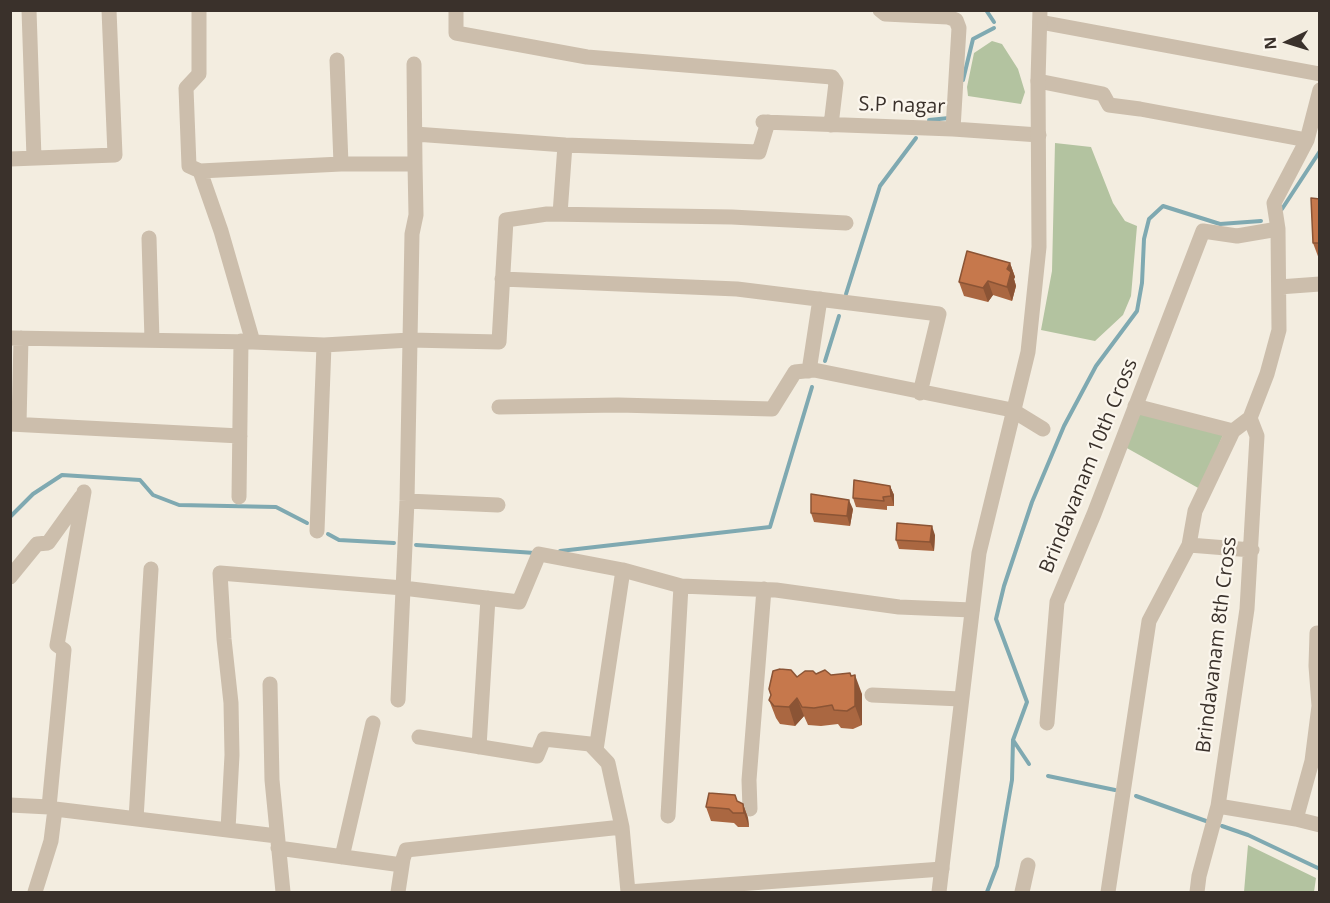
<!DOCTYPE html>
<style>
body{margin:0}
#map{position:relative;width:1330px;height:903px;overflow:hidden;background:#f3ede0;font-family:"Open Sans",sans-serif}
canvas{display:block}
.frame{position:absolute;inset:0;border:12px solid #3a312b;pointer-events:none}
.north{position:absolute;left:1258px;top:12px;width:60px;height:60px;-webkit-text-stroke:4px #fbf6ed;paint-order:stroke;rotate:266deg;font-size:16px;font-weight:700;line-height:24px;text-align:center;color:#3a312b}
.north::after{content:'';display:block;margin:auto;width:21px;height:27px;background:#3a312b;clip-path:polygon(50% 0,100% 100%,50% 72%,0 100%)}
</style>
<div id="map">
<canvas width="1330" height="903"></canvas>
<div class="frame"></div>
<div class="north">N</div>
</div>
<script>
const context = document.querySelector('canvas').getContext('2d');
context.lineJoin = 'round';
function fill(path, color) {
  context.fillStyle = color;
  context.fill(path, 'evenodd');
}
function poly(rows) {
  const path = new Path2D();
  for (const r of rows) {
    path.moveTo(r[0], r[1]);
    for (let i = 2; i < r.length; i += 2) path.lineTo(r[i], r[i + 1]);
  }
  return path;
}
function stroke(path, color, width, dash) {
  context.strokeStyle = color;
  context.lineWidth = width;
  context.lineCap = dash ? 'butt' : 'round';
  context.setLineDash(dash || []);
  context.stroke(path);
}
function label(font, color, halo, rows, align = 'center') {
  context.font = font + ' "Open Sans",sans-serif';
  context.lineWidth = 4.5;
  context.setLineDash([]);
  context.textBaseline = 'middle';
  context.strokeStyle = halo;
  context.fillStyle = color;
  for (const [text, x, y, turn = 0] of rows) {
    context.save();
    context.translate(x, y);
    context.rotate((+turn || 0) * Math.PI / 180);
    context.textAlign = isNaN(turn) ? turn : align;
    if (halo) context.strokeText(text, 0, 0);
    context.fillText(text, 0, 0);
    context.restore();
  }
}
fill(poly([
 [992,41,1002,44,1018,69,1025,92,1021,104,968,96,967,87,974,53],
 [1055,143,1091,147,1113,203,1125,221,1137,226,1131,296,1123,315,1095,341,1041,330,1052,271],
 [1140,414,1223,435,1200,489,1125,447],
 [1248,845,1316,878,1314,892,1244,892]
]), '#b3c3a0');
stroke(poly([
 [986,10,994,22],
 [963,80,973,39,994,28],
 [929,120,949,118],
 [1282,209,1320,151],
 [846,294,880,186,916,138],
 [825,361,839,316],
 [10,517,33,494,62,475,140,480,153,495,179,505,276,507,307,523],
 [328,534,339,540,394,543],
 [416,545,535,553],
 [560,551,770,527,812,387],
 [1013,740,1029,764],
 [1048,776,1115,790],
 [1136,796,1206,821],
 [1222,826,1248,835,1320,869],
 [987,892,997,866,1012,780,1013,740,1027,702,996,619,1004,586,1032,502,1064,426,1096,366,1137,311,1142,283,1144,239,1149,219,1163,206,1220,224,1261,221]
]), '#7fa9b1', 4);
stroke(poly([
 [29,10,34,158],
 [199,10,199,74,186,88,189,166,200,171,221,231,253,342,324,345,410,340,407,501,398,700],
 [456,10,456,33,587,57,832,77,836,83,831,125],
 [880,10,885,14,948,17,956,20,959,28,953,129],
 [1040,22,1320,74],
 [337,60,341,164],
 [414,64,415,164],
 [1038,81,1103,94,1109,105,1140,109,1307,140],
 [763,122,953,129,1039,135],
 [415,134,565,145],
 [10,159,115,155,109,10],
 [200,171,341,164,415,164,416,215,412,234,410,340,499,342,506,220,547,214,732,217,846,223],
 [560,214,565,145,759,152,768,122],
 [149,238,152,340],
 [502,279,737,289,939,314,920,393],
 [1279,287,1320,284],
 [10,338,253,342],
 [809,371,820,299],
 [1135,406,1233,431],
 [499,407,618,405,772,409,795,372,814,370,1012,410,1043,429],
 [1250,418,1267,374,1279,330,1278,229,1274,203,1307,140,1320,90],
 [10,424,240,436],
 [19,424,21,338],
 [239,497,241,341],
 [407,501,498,505],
 [317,531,324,345],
 [1189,545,1252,550],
 [10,577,37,544,48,543,81,497],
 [270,684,272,780,283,892],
 [872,695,961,699],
 [1047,723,1057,602,1094,514,1203,231,1237,236,1278,229],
 [419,737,537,756,544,739,590,744,608,763,622,827,628,892],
 [479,747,488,598],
 [596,750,623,570],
 [10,805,49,807],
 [1218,806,1296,819,1320,825],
 [55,809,277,836],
 [750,809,749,780,764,589],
 [668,816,681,586],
 [136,819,151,569],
 [1296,819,1312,761,1319,706,1316,666,1317,633],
 [228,829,232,755,231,703,224,639,220,573,403,588,519,602,539,554,623,570,681,586,776,590,899,607,972,610],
 [278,848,402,865],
 [342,857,373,723],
 [35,892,51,841,55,809,49,807,64,650,57,645,84,492],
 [398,892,403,859,406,850,622,827],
 [628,892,942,869],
 [1022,892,1028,865],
 [1108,892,1149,621,1189,545,1195,511,1233,431,1250,418],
 [1197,892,1199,876,1218,806,1247,609,1257,436,1250,418]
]), '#ccbeac', 15);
stroke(poly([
 [939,892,979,553,1028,352,1039,247,1038,81,1040,10]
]), '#ccbeac', 15);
fill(poly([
 [1320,199,1320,259,1319,259,1313,243],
 [1010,263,1015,277,1014,279,1016,286,1012,301,993,295,988,302,964,296,959,282],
 [890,486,894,495,894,506,887,506,887,510,856,507,853,498],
 [853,509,850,526,814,522,811,513],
 [935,535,934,551,899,549,896,540],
 [831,675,862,694,862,725,853,729,841,728,838,724,821,726,808,725,804,716,795,726,780,724,776,718,769,700,797,677],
 [737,801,743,804,748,818,749,827,738,827,734,823,711,821,706,807]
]), '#aa6741');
fill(poly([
 [1010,263,1015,277,1014,279,1016,286,1012,301,1007,287,1007,269],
 [988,281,993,295,988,302,983,288],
 [890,486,894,495,894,506,891,496],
 [849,500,853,509,850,526,847,516],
 [932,526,935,535,934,551,930,542],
 [855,675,862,694,862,725,855,706],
 [797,698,804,716,795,726,789,707],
 [743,804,748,818,749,827,744,813]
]), '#8b5435');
const building = poly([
 [1311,198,1320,199,1320,243,1313,243,1311,198],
 [967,251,1010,263,1007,269,1011,272,1007,287,988,281,983,288,959,282,967,251],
 [854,480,890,486,891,496,883,497,884,501,853,498,854,480],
 [811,494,849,500,847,516,811,513,811,494],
 [897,523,932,526,930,542,896,540,897,523],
 [780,669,791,670,797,677,805,671,813,671,816,674,825,670,831,675,850,673,851,676,855,675,855,706,847,711,834,710,832,705,814,708,802,707,797,698,789,707,774,706,769,700,771,695,769,689,773,671,780,669],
 [709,793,735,795,737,801,743,804,744,813,733,813,729,809,706,807,709,793]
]);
fill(building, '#c6784c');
stroke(building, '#8b5435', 1.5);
label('20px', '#3a312b', '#fbf6ed', [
 ["S.P nagar",902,106,2],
 ["Brindavanam 10th Cross",1089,466,-68],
 ["Brindavanam 8th Cross",1217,645,-83]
]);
</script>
